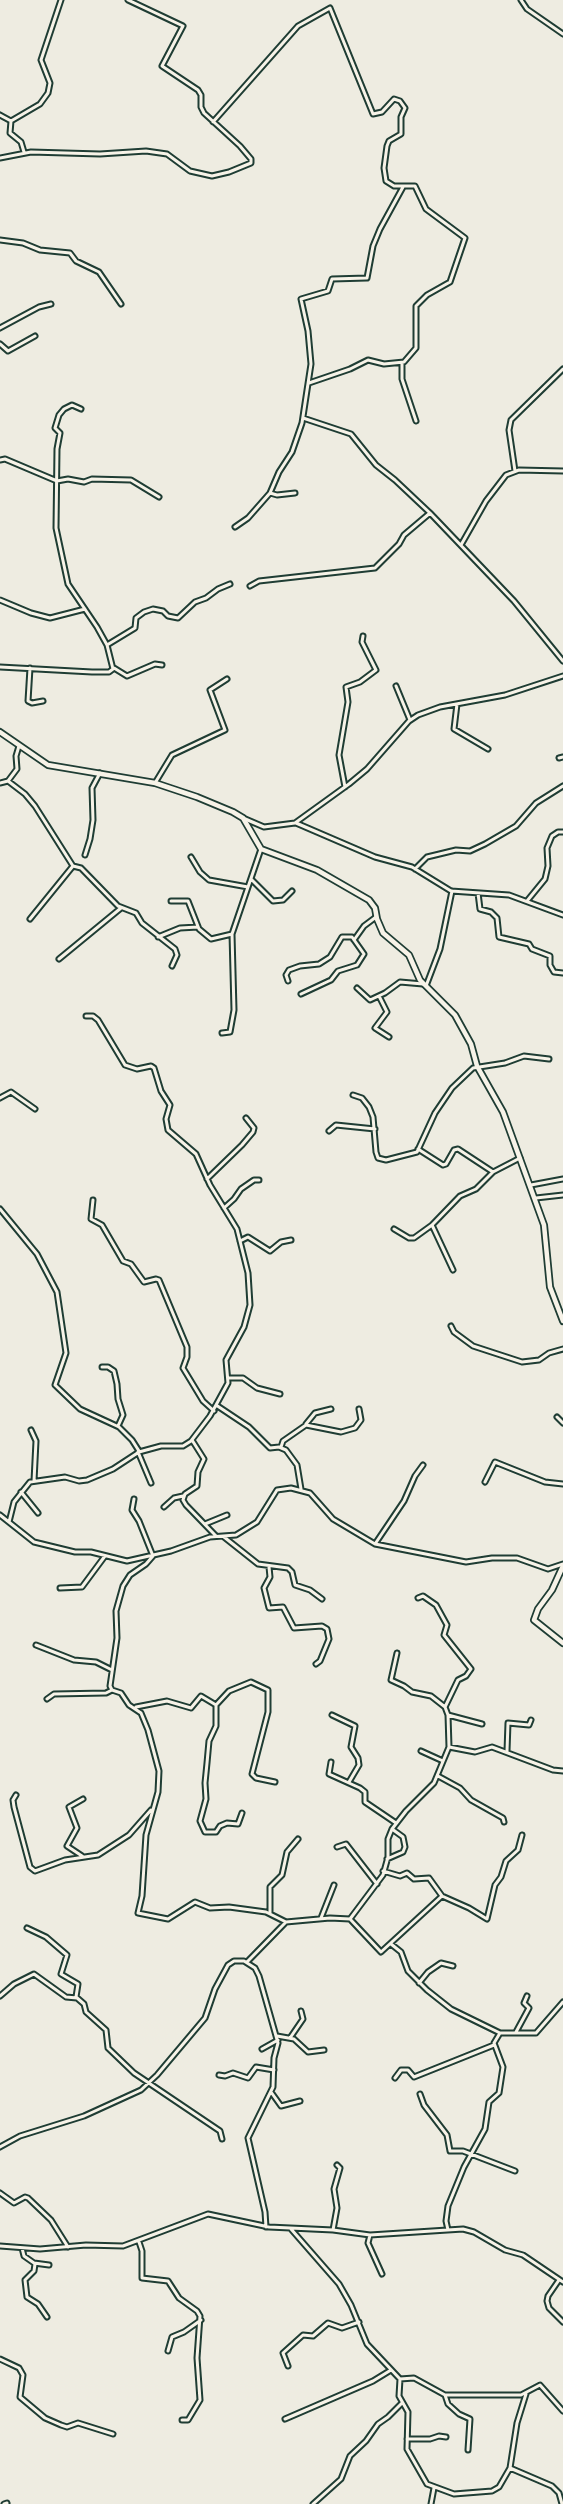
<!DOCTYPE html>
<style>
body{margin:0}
canvas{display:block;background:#eeece1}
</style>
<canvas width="563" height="2504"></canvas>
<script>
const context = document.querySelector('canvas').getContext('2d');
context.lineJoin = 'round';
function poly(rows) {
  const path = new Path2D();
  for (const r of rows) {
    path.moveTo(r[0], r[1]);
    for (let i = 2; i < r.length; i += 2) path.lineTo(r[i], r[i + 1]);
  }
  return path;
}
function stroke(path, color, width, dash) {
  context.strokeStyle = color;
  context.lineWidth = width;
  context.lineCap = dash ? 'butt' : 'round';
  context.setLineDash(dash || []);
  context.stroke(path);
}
const street = poly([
 [521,0,527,9,563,34],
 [0,115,11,121],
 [213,122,298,26,330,8,373,114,382,112,394,99,400,101,405,108,401,117,401,134,389,141,387,146,384,168,386,181,394,186,415,186,426,209,465,238,450,282,427,295,416,306,416,348,404,362,384,364,368,360,350,369,309,383],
 [24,152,21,142,10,133,11,121,40,104,48,93,50,83,41,60,61,0],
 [0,158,31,152,100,154,146,151,167,154,190,171,212,176,229,172,251,163,251,159,240,146,204,113,201,107,201,95,198,90,162,66,183,26,128,0],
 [0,240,23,243,40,250,70,253,76,261,99,272,121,304],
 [0,328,39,307,51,304],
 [0,344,8,351,35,336],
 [402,363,402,379,416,421],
 [303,418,351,434,376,465,395,480,430,513,514,601,563,661],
 [0,460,5,459,57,481,68,479,84,482,92,479,131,480,159,497],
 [515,471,509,430,511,420,563,369],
 [270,493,277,495,295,493],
 [235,527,248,518,270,493,279,472,292,452,302,423,311,364,308,331,301,299,328,291,332,279,367,278,373,246,380,229,403,187],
 [461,545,486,501,506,475,519,470,563,471],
 [250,586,259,581,375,568,399,544,404,535,430,513],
 [0,600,31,613,50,618,85,609],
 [107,645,135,628,136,618,144,612,153,609,163,611,168,616,178,618,195,602,206,598,218,589,230,584],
 [0,667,92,672,109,672,113,669,107,645,97,627,68,584,56,528,57,449,60,433,55,428,59,415,64,409,72,405,81,409],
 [30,668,28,701,32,703,43,701],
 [114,668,127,676,155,664,162,665],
 [396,686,410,720],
 [457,704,454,729,488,749],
 [559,758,563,757],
 [8,781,25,794,35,806,73,866,30,919],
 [0,783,8,781,17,769,16,756,19,746],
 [155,783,172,755,225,730,210,690,227,679],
 [345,787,339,755,348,702,346,687,360,682,376,670,362,642,363,636],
 [243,818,264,827,295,823,349,784,367,769,409,721,418,715,440,707,505,695,563,676],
 [296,823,375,857,412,867,451,891,509,895,563,915],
 [85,855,90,839,93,820,92,788,100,773],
 [191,857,200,872,209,880,248,887],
 [73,866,81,868,118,906,136,913,142,923,175,949,177,955,172,966],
 [415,869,427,857,456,850,470,851,485,844,516,826,536,803,563,786],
 [251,879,273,901,283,900,292,891],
 [478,893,480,909,491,912,497,918,499,937,529,944,532,949,550,956,550,965,554,972,563,973],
 [171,901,188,901,199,929,211,939,232,934],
 [527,901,545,879,548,866,547,848,552,836,558,832,563,832],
 [158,937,180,928,198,927],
 [354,940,364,926,376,917],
 [59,959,121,908],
 [288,981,286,975,289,970,300,966,319,964,330,957,342,937,352,937,364,954,357,965,338,971,331,980,301,994],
 [426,986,440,949,452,891],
 [357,988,370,1000,385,993,400,982,423,984],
 [379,996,387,1012,375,1028,389,1037],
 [222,1033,230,1032,234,1010,232,934,261,849],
 [353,1095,362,1098,369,1107,373,1117,376,1152,378,1158,386,1160,417,1152,435,1113,452,1088,473,1068,505,1063,524,1056,549,1059],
 [0,1098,11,1092,35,1109],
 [329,1131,336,1125,375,1129],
 [418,1149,443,1165,446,1164,454,1150,458,1149,493,1172],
 [207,1179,242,1145,253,1132,254,1128,246,1118],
 [531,1185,563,1179],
 [536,1198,563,1195],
 [93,1200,91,1219,102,1225,123,1261,131,1264,144,1282,156,1279,159,1280,187,1347,187,1357,183,1368,203,1401,214,1411],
 [224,1208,234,1199,241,1189,254,1180,259,1180],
 [0,1209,37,1254,57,1292,66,1353,55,1385,80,1409,119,1427,132,1440,139,1451],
 [432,1225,453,1270],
 [394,1229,409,1238,414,1238,432,1225,460,1196,476,1189,493,1172,520,1158],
 [240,1241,248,1237,270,1251,281,1242,291,1240],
 [451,1326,454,1332,473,1346,522,1362,539,1360,549,1353,563,1349],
 [102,1367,108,1367,114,1371,117,1384,118,1399,123,1415,118,1426],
 [229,1378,243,1378,257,1388,280,1394],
 [216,1405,249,1427,270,1448,279,1447,286,1450,297,1465,301,1489],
 [557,1417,563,1423],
 [306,1424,315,1413,331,1409],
 [31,1430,36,1441,34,1481],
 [192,1440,204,1459,198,1472,197,1486,185,1494,183,1500,186,1505,216,1536],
 [281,1447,283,1441,306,1425,341,1432,355,1428,361,1420,359,1409],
 [138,1452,151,1483],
 [485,1482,495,1462,545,1482,563,1484],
 [21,1492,38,1513],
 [134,1499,132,1510,139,1521,153,1556,146,1564,130,1575,123,1586,116,1611,117,1638,110,1686,112,1690,121,1693,129,1705,141,1713,148,1730,159,1771,158,1792,146,1835,142,1896,138,1913,168,1919,195,1902,210,1908,229,1907,266,1912,286,1922],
 [164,1507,174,1498,183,1496],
 [0,1515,34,1542,75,1552,91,1552,127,1561,171,1551,210,1537,236,1535,257,1522,277,1490,291,1488,310,1493,333,1519,375,1544,466,1562,492,1558,517,1558,548,1569,563,1564],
 [9,1522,14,1502,30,1482,65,1477,79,1481,87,1480,113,1469,139,1452,161,1446,183,1446,191,1441,210,1416,228,1383,226,1360,244,1327,250,1305,248,1273,237,1229,210,1185,196,1154,168,1130,166,1119,170,1105,161,1091,154,1068,151,1066,137,1069,125,1065,98,1020,93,1016,86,1016],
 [205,1524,227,1515],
 [224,1537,258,1564,288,1568,292,1572,295,1585,310,1590,322,1599],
 [375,1544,404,1501,415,1476,423,1465],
 [269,1567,270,1577,264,1588,269,1608,283,1607,294,1628,322,1626,327,1629,329,1639,320,1661,316,1664],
 [60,1588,82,1587,105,1556],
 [418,1598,423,1596,436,1605,447,1625,444,1635,471,1669,466,1676,458,1680,445,1707],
 [36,1645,74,1660,96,1662,112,1670],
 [397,1653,391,1680,404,1686,412,1692,431,1696,445,1707,448,1715,449,1747],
 [47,1699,54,1694,106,1693,112,1690],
 [216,1705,229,1691,251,1682,268,1690,268,1712,252,1774,256,1778,275,1782],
 [136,1707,167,1701,191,1708,201,1696,216,1705,216,1726,209,1741,207,1763,205,1783,206,1799,200,1821,205,1832,216,1832,220,1826,227,1823,238,1824,242,1813],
 [332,1715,355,1726,351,1747,358,1758,359,1765,349,1782],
 [448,1715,482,1724],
 [421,1751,443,1761],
 [507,1751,508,1723,529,1725,531,1720],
 [331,1762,329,1774,360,1788,365,1792,365,1802,396,1823],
 [438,1776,460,1788,471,1800,503,1818,504,1822],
 [16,1795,13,1800,14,1807,30,1867,35,1871,65,1860,98,1855,129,1835,151,1810],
 [337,1847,346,1844,377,1884],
 [82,1856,67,1846,77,1828,69,1807,83,1799],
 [387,1859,403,1852,405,1847,403,1837,392,1829],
 [383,1871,400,1876,407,1873,414,1879,429,1878,442,1896],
 [270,1913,270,1887,282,1875,287,1852,298,1839],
 [321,1918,334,1885],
 [350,1919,383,1875,388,1857,388,1839,392,1829,406,1811,434,1783,449,1747,475,1752,492,1747,553,1770,563,1771],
 [27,1928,46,1937,67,1955,61,1974,78,1984,76,1997,84,2004,86,2012,106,2030,108,2048,134,2073,220,2131,222,2139],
 [391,1944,401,1952,408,1971,427,1990,451,2009,500,2033],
 [247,1962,286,1922,330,1918,350,1919,381,1952,442,1896,469,1908,487,1919,495,1885,501,1877,506,1861,518,1850,522,1835],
 [419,1983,428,1972,441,1963,453,1966],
 [0,1996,14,1984,34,1974,66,1997,77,1998],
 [516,2032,529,2008,524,2003,527,1996],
 [277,2036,294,2039,308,2052,324,2050],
 [290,2038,303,2019,301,2011],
 [262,2049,278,2040],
 [219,2075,225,2076,233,2073,248,2078,256,2067,274,2070],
 [395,2078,401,2070,408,2070,414,2077,494,2045],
 [271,2092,281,2106,300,2101],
 [420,2094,424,2105,447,2135,450,2151,463,2151,515,2171],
 [0,2147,20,2136,84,2116,141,2090,157,2075,205,2018,215,1989,228,1965,234,1961,244,1961,255,1968,259,1976,278,2043,274,2058,273,2087,248,2138,265,2212,266,2227],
 [0,2193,14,2203,25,2197,28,2198,51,2220,68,2247],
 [291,2229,339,2284,351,2305,367,2344,400,2379,399,2396,408,2412,407,2449,427,2484,454,2494,492,2491,499,2487,510,2468,552,2486,559,2493,562,2504],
 [333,2230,337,2208,334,2189,340,2168,337,2165],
 [448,2230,446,2221,448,2206,464,2167,485,2129,489,2102,499,2093,503,2067,494,2043,500,2033,536,2033,563,2002],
 [370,2235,368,2243,382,2274],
 [139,2242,142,2251,142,2278,168,2281,179,2298,197,2311,200,2316,197,2358,200,2400,188,2420,182,2420],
 [0,2246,40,2249,86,2245,123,2246,208,2214,269,2227,333,2230,370,2235,463,2229,474,2232,505,2250,523,2255,563,2282],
 [22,2248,24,2256,34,2263,49,2265],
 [35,2264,34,2271,25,2280,27,2297,38,2304,47,2317],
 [559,2280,548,2296,547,2301,549,2308,563,2322],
 [168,2351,172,2337,184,2332,201,2320],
 [0,2359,19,2368,23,2375,20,2397,45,2418,61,2425,67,2427,78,2423,113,2434],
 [288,2366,283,2353,303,2335,313,2336,328,2323,342,2328,359,2322],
 [400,2379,414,2378,445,2395,521,2395,540,2385,563,2411],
 [445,2395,448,2404,459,2414,470,2419,468,2450],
 [285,2419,373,2381,391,2370],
 [407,2439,430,2439,439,2436,446,2437],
 [510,2468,517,2423,526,2394],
 [4,2504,7,2503],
 [313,2504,341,2479,350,2456,366,2441,378,2424,388,2417,402,2403],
 [431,2504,434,2488]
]);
const secondary = poly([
 [0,732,48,765,155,783,197,797,233,812,243,818,261,849,317,870,369,900,375,908,377,919,383,933,409,955,420,980,455,1015,471,1044,477,1066,503,1112,544,1225,550,1287,563,1321],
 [563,1566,552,1590,538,1609,534,1620,563,1643]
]);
stroke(street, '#1f3d34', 7);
stroke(secondary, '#1f3d34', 8);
stroke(street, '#f7f3e8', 3);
stroke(secondary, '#f7f3e8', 4.5);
</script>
